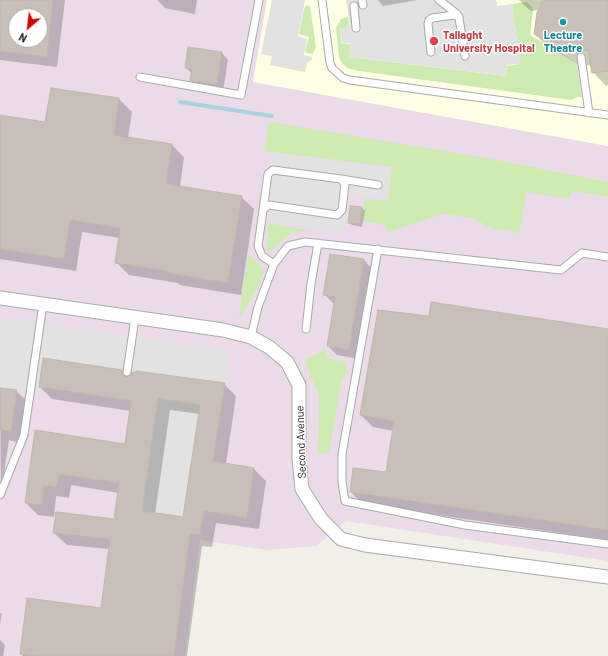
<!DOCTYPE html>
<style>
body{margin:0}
#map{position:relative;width:608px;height:656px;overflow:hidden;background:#f2efe9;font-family:Barlow,sans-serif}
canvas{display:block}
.north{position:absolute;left:8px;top:8px;width:40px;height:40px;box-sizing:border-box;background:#fff;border:1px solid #a7a7a7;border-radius:50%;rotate:208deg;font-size:11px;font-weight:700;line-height:16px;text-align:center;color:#222}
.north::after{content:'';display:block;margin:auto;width:14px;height:18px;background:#d40000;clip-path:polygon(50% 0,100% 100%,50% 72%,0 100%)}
</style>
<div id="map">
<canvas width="608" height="656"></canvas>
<div class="north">N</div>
</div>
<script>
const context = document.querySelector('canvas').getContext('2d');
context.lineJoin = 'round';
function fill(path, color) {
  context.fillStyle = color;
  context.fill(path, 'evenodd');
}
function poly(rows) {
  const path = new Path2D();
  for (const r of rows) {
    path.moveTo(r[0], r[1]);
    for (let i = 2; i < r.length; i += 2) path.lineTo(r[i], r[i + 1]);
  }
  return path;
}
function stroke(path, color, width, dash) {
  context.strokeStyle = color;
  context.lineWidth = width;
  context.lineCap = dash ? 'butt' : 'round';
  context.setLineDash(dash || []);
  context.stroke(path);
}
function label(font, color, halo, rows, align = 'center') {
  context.font = font + ' Barlow,sans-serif';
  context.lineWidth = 3;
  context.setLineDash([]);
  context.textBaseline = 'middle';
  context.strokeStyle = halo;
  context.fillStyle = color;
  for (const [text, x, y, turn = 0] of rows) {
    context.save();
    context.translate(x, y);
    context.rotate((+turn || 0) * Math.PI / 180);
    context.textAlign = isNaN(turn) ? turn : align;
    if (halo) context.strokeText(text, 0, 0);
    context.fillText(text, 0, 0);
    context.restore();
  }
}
fill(poly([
 [0,0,267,0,253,82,608,146,608,561,346,521,316,546,267,550,200,540,185,656,0,656],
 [16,16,40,16,40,40,16,40]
]), '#ebdbe8');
fill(poly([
 [267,0,608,0,608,146,253,82]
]), '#ffffe5');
fill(poly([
 [526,2,531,6,533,10,530,35,577,63,582,97,577,97,571,100,359,71,347,68,341,62,339,57,336,28,341,19,348,17,349,27,340,29,342,44,351,44,349,57,506,76,507,66,520,64,512,4],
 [306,5,310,6,316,47,313,54,311,54,307,53,305,51,309,37,299,34,304,9],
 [269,122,497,160,608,182,608,197,573,191,569,199,527,192,519,233,493,229,473,218,441,214,387,233,385,225,363,221,364,204,365,199,388,201,392,167,264,151],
 [268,223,311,231,292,232,271,251,267,250],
 [248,254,257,262,264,272,259,287,241,315,239,315],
 [326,348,326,358,347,362,346,375,342,379,329,453,318,454,319,396,305,361]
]), '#cdebb0');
fill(poly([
 [272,0,305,0,298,36,307,39,304,55,312,57,312,60,307,63,305,72,270,65,272,56,261,54],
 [346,0,496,0,497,6,512,4,520,64,507,65,506,76,349,57,351,43,343,44,340,29,350,27],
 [273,152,391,169,387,200,348,194,343,232,263,220],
 [0,318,230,351,225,383,183,377,179,401,200,405,183,517,142,511,158,398,172,400,175,377,43,358,39,391,0,388]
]), '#e2e2e2');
fill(poly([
 [0,0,65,0,57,67,0,60],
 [16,16,40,16,40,40,16,40],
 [157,0,197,0,195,14,165,8],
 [378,0,418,0,383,6],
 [519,0,608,0,608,85,606,86,593,72,591,65,584,66,578,64,548,47,535,34,539,10,531,11],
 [222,53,228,60,223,91,197,87,191,80,192,74,186,67],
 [51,89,119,99,132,112,128,138,172,145,184,157,180,187,241,197,254,209,241,295,180,285,178,283,129,275,116,262,120,238,82,232,76,271,0,259,0,117,46,123],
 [362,208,365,211,362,227,352,225,349,222],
 [364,260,373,270,359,359,337,355,328,346,334,304,324,294],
 [430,318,608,330,608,329,608,540,363,504,351,492,386,473,393,431,373,427,361,415],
 [122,371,128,377,224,384,236,396,226,464,254,469,266,481,259,529,216,523,212,547,202,546,187,656,23,656,21,654,102,609,109,549,67,545,54,533,115,520,119,493,71,485,69,498,56,496,54,517,38,515,26,503,36,431,126,445,131,411,52,399,40,387],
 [170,410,200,414,184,518,155,514],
 [0,389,16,391,29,403,23,444,9,440,1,493],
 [0,613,2,614,0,624],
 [0,640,5,645,3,656,0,656]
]), '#0003');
stroke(poly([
 [180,102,272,116]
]), '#aad3df', 4);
const building = poly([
 [0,0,53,0,47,57,0,51,0,0],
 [16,16,40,16,40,40,16,40,16,16],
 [548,0,608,0,608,71,592,73,588,50,570,53,564,51,534,34,537,12,541,7,541,2,548,0],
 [188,47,222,52,217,85,190,81,192,69,185,68,188,47],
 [51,88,119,98,114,135,172,144,166,184,242,196,228,283,167,273,167,271,115,263,120,228,70,220,64,259,0,249,0,115,45,122,51,88],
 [350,206,362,207,360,224,348,223,350,206],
 [330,254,364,259,349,350,327,346,335,297,323,295,330,254],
 [431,302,608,329,608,530,350,492,353,468,386,472,394,421,360,415,378,310,429,316,431,302],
 [43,358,122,370,123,374,127,377,131,375,132,372,136,372,136,371,225,383,213,461,254,468,247,518,204,511,200,535,190,534,174,656,36,656,20,654,27,598,101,608,110,539,53,533,56,512,114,519,119,483,59,474,57,487,44,485,42,505,25,503,35,430,125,444,131,401,39,387,43,358],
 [158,398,200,405,183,517,142,511,158,398],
 [0,388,17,390,11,432,0,429,0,388]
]);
fill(building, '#c7bfb8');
stroke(building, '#c4b6ab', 1);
const lane = poly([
 [322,0,330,63,332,68,343,78,350,80,608,115],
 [362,0,363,5],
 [439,0,457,14,459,18,465,56],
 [354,6,356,28],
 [431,52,428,24,429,20,432,18,454,15,459,17],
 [581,57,589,113],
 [140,77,241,95,259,0],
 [341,179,378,185],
 [263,209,269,205,337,215,342,210,345,184,341,179,273,170,268,174,258,246,262,256,274,264],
 [378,249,342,454,342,482,345,501,465,525,608,544],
 [306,329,311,284,318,243],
 [251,337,258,307,274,264,288,246,305,242,561,270,582,253,608,257],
 [127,372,135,318],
 [0,495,24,435,43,304]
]);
const street = poly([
 [0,298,223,330,251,337,269,347,287,362,299,385,299,459,302,489,321,519,341,539,365,545,608,577]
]);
stroke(lane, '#a9a9a9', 9);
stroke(street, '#a9a9a9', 15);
stroke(lane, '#fff', 7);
stroke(street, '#fff', 13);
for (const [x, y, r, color] of [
 [563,22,4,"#0f9aa8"],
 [434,41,5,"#e0444e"]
]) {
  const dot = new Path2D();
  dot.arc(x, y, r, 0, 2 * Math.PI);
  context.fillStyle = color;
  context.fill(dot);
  stroke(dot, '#fff', 1.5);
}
label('bold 11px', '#be3a42', '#fff', [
 ["Tallaght",443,35],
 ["University Hospital",443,48]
], 'left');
label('bold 11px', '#0d838f', '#fff', [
 ["Lecture",563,35],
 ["Theatre",563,48]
]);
label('11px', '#222', '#fff', [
 ["Second Avenue",301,442,-92]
]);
</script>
